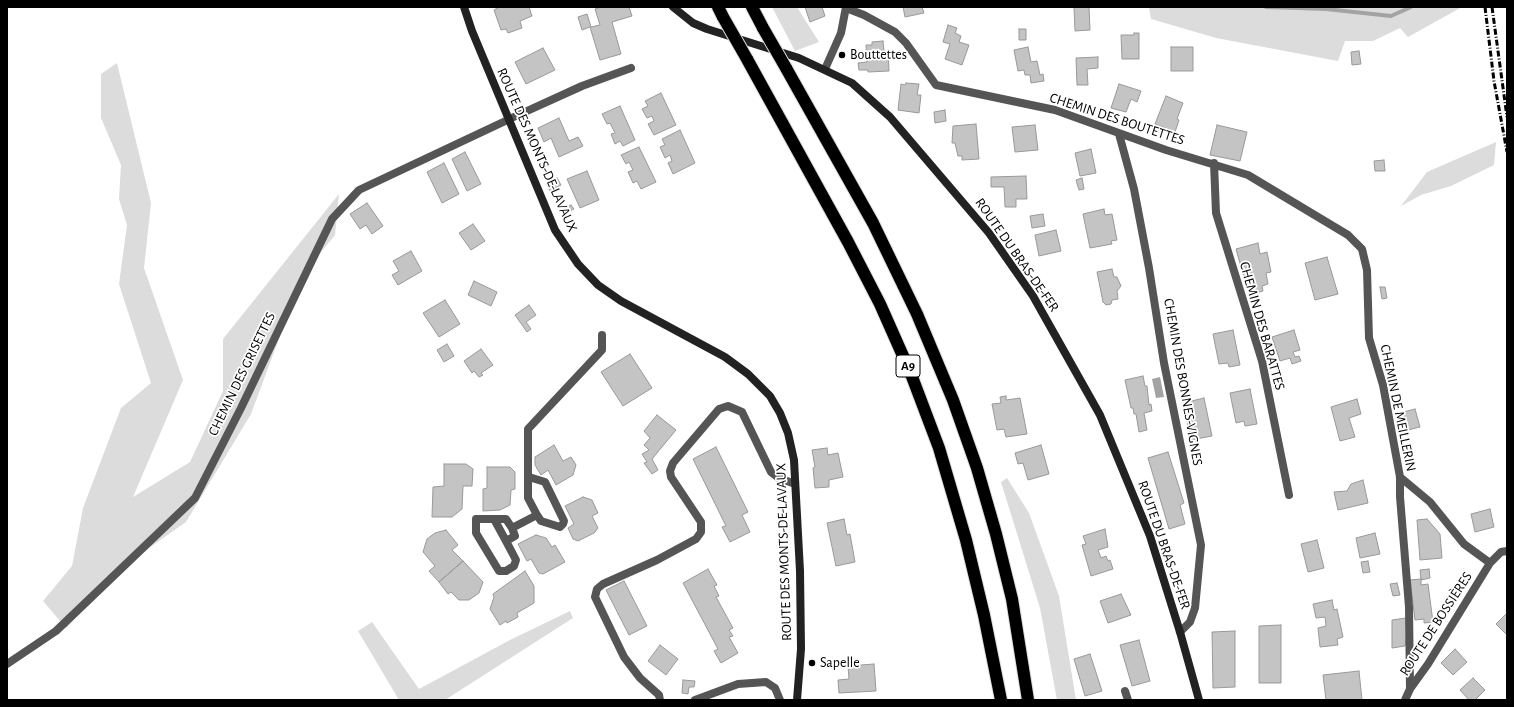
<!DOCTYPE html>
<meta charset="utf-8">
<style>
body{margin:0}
#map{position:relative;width:1514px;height:707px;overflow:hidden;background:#fff;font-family:"Alegreya Sans",sans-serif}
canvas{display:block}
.frame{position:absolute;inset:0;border:8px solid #000;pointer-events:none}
</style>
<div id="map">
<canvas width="1514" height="707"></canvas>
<div class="frame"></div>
</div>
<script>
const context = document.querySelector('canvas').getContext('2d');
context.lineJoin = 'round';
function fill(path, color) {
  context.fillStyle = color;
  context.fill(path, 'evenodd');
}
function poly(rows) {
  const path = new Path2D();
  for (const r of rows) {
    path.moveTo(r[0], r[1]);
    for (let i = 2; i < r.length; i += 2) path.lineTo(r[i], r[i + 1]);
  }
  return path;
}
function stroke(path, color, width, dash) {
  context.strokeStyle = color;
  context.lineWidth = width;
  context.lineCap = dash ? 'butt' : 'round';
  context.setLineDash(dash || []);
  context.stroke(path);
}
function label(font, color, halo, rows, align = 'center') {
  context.font = font + ' "Alegreya Sans",sans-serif';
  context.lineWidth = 3.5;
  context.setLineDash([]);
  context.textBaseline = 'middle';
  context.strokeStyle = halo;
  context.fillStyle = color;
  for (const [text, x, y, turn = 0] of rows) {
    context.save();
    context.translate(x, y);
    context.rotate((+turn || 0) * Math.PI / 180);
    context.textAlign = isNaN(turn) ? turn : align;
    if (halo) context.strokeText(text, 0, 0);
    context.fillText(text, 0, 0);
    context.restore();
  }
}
fill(poly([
 [772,7,797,7,819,42,795,51],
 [1149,7,1462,7,1408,37,1400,28,1373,41,1345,41,1338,61,1216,38,1151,19],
 [117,63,151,203,144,268,183,380,133,497,190,462,223,391,223,339,339,194,335,235,303,274,251,414,186,522,129,562,66,628,43,601,72,566,83,508,121,408,151,383,119,284,127,225,119,199,121,165,101,118,101,74],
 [1496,142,1494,165,1451,186,1421,195,1401,206,1427,172],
 [1007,478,1029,513,1059,596,1076,700,1057,700,1040,608,1001,482],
 [570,611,573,618,445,700,399,700,358,631,372,622,419,689,510,640]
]), '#dcdcdc');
fill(poly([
 [1160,377,1164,397,1156,398,1152,379]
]), '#a3a3a3');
stroke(poly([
 [1266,7,1326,9,1391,16,1411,7]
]), '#a3a3a3', 4);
const building = poly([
 [499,7,529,7,532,16,520,21,522,28,508,33,506,29,501,30,494,10,499,7],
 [601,7,629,7,632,16,612,22,621,54,600,60,590,27,582,30,578,17,587,14,591,27,600,25,595,9,601,7],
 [805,7,822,7,825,16,810,22,805,7],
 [903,7,922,7,924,13,905,17,903,7],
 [1074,7,1089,7,1090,30,1075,31,1074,7],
 [948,25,957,28,955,33,961,36,959,42,969,45,962,65,945,59,950,44,943,42,948,25],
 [1019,29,1026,29,1026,40,1019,40,1019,29],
 [1134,33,1139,33,1139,59,1122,59,1121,35,1134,35,1134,33],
 [883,41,884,51,888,51,889,71,868,72,868,70,859,70,858,63,867,62,866,45,872,45,872,42,883,41],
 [1028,47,1031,62,1037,61,1040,75,1043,74,1044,81,1031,83,1030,75,1025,75,1024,70,1018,71,1014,50,1028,47],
 [1171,47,1193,47,1193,71,1171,71,1171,47],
 [543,48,555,70,526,84,515,62,543,48],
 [1359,51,1361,64,1352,65,1351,52,1359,51],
 [1098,57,1098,68,1087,69,1088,85,1077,85,1076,58,1098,57],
 [906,83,919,84,917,95,921,95,919,113,898,110,901,84,905,85,906,83],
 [1119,84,1141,91,1137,102,1131,99,1126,112,1111,108,1119,84],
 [661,93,676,125,654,135,648,124,654,121,652,116,647,118,642,109,648,106,645,101,661,93],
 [1166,96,1183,103,1177,119,1179,120,1175,132,1155,124,1166,96],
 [620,106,635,140,623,146,620,141,615,144,611,134,615,133,610,123,607,124,602,114,620,106],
 [945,110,946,121,935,123,934,112,945,110],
 [559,118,569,141,578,137,583,146,559,157,551,138,544,142,538,128,559,118],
 [976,124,979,159,962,160,962,156,958,156,955,143,952,143,953,126,976,124],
 [1035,125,1038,150,1015,152,1012,127,1035,125],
 [1217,125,1247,132,1240,161,1210,155,1217,125],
 [680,130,695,163,673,174,668,163,672,161,670,155,665,158,660,147,665,145,662,139,680,130],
 [639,147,656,182,641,189,637,181,633,183,628,172,633,170,629,162,626,164,621,155,639,147],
 [1091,149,1096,173,1080,176,1075,153,1091,149],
 [465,152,481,184,467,191,452,159,465,152],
 [1384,160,1385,171,1375,171,1374,161,1384,160],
 [444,163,459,194,442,203,427,172,444,163],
 [587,171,599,200,580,208,567,179,587,171],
 [1026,176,1027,199,1016,199,1016,207,1005,207,1004,187,991,187,991,177,1026,176],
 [557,178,561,185,550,191,546,184,557,178],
 [1082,178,1084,189,1079,190,1076,180,1082,178],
 [367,203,383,226,372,234,366,225,360,229,350,214,367,203],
 [571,205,574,209,565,213,563,209,571,205],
 [1104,209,1105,215,1112,214,1117,240,1111,241,1112,244,1090,248,1083,214,1104,209],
 [1043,214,1045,226,1032,228,1030,216,1043,214],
 [473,224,485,241,471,250,459,233,473,224],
 [1056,230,1061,251,1039,256,1035,235,1056,230],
 [1258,243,1260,254,1267,252,1271,272,1266,273,1268,284,1262,286,1263,291,1249,295,1236,249,1258,243],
 [411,251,422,271,398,285,392,275,399,271,393,261,411,251],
 [1327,257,1338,294,1315,300,1305,263,1327,257],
 [1112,269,1114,277,1117,277,1121,286,1117,291,1118,299,1112,300,1111,304,1106,305,1103,302,1097,272,1112,269],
 [474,281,497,292,491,306,468,295,474,281],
 [1380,287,1385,287,1387,298,1382,299,1380,287],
 [445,300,460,324,439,337,423,313,445,300],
 [529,305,536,315,526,322,531,329,527,332,515,315,529,305],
 [1233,330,1240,365,1229,367,1228,363,1219,364,1213,334,1233,330],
 [1294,330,1300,350,1293,352,1295,357,1299,356,1301,361,1292,364,1290,358,1280,361,1272,337,1294,330],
 [447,344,454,356,444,362,437,350,447,344],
 [481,349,493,365,481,373,483,375,479,377,474,371,472,373,464,361,481,349],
 [630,354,652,388,623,406,601,372,630,354],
 [1143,376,1145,386,1147,386,1149,405,1151,404,1152,411,1144,413,1147,430,1139,432,1136,414,1134,414,1133,408,1131,408,1125,380,1143,376],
 [1250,389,1257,424,1245,426,1244,421,1236,423,1230,393,1250,389],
 [1006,396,1006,400,1020,398,1027,434,1006,437,1004,429,997,430,992,404,1001,403,1000,397,1006,396],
 [1204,398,1212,436,1191,440,1183,403,1204,398],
 [1357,399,1361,414,1349,418,1355,437,1340,441,1331,407,1357,399],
 [1415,409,1420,427,1400,432,1396,414,1415,409],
 [657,415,676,430,652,459,658,470,652,474,644,463,647,462,642,454,649,450,644,445,650,438,644,431,657,415],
 [554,445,563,461,571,457,576,465,573,475,556,485,548,470,541,475,535,465,535,457,554,445],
 [1041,445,1049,474,1028,480,1023,463,1018,464,1015,453,1041,445],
 [716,447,748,512,742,515,750,532,730,542,722,527,726,526,693,459,716,447],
 [827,448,828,455,838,453,843,477,829,480,829,487,815,488,813,468,815,467,812,450,827,448],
 [1168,452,1184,503,1180,505,1185,524,1169,529,1148,458,1168,452],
 [444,464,466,464,473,469,472,486,463,486,462,509,452,517,432,517,433,487,444,486,444,464],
 [487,467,510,467,515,472,515,489,511,490,510,505,500,510,483,511,483,489,487,488,487,467],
 [1363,480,1368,503,1338,510,1334,492,1347,491,1351,484,1363,480],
 [583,497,592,500,598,513,592,516,598,528,594,533,578,541,573,539,568,528,574,524,565,506,583,497],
 [1490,509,1494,527,1475,532,1471,514,1490,509],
 [844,519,847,535,850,534,855,562,836,566,827,523,844,519],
 [1427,519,1440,534,1442,558,1420,560,1417,520,1427,519],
 [1105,529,1108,547,1098,550,1101,558,1106,556,1108,561,1110,560,1113,569,1091,576,1082,545,1086,544,1083,536,1105,529],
 [446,530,458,545,452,550,463,561,439,582,429,571,435,566,423,552,427,539,435,533,446,530],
 [1375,533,1380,554,1360,558,1356,538,1375,533],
 [536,535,546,538,552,547,555,545,565,562,543,574,539,573,531,559,527,561,518,544,536,535],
 [1317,540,1324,568,1308,572,1301,544,1317,540],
 [463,561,483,582,479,593,469,600,459,600,451,592,448,594,439,582,463,561],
 [1368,561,1370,572,1363,573,1361,562,1368,561],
 [708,569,717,585,714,586,719,596,716,597,733,628,729,630,733,636,729,637,738,653,721,663,714,651,718,649,683,583,708,569],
 [1429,569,1430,578,1421,580,1420,570,1429,569],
 [525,571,534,586,534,603,517,613,518,617,507,623,506,621,500,625,490,609,494,597,493,594,525,571],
 [1421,579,1421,585,1428,584,1433,622,1424,623,1424,619,1415,620,1410,580,1421,579],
 [624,581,647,626,629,635,606,590,624,581],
 [1397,583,1400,595,1393,596,1390,584,1397,583],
 [1121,594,1131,615,1108,623,1100,601,1121,594],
 [1332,600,1334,610,1337,609,1343,637,1337,639,1338,645,1320,647,1318,628,1326,626,1325,617,1316,618,1313,604,1332,600],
 [1507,613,1507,635,1496,624,1507,613],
 [1406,618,1407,633,1405,646,1392,648,1392,620,1406,618],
 [1281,625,1281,683,1259,683,1259,626,1281,625],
 [1235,631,1235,687,1213,688,1212,632,1235,631],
 [1139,640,1150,681,1132,686,1120,645,1139,640],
 [660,645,678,659,666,675,648,661,660,645],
 [1455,649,1467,662,1453,675,1441,663,1455,649],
 [1090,654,1102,691,1085,696,1074,659,1090,654],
 [874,664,876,691,839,693,838,680,849,679,848,666,874,664],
 [1359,671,1362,700,1326,700,1323,675,1359,671],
 [1473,678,1485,690,1475,700,1469,700,1460,690,1473,678],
 [683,680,695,681,694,687,689,687,688,694,682,693,683,680]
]);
fill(building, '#c4c4c4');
stroke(building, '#999', 1);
const highway = poly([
 [718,7,723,17],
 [752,7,763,28],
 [747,59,848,242,880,304,911,374,939,448,966,540,984,615,1001,700],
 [786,68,873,223,917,314,953,400,977,468,996,534,1012,599,1028,700]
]);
stroke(highway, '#dbdbdb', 14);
stroke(poly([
 [846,8,864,15,895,32,906,43,936,85,1055,110,1166,150,1248,175,1348,235,1362,249,1367,270,1369,338,1383,385,1400,477,1400,497,1409,607,1410,689],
 [825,69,841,33,846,7],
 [1119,134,1134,189,1149,268,1164,363,1201,545,1195,608,1190,622,1180,632],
 [1214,163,1216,213,1262,361,1289,495],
 [529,477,545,482,564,521,563,524,560,527,541,521,537,515],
 [1400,477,1430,502,1464,544,1490,563,1428,664,1410,689,1405,700],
 [476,519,494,519,506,541,516,560,514,566,506,571,499,571,476,533,476,519],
 [494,519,506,519,512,528,515,536,506,541],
 [512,528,537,515,528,498,528,429,602,350,602,335],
 [1490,563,1501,552,1507,551],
 [7,664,56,631,195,498,241,408,332,219,359,190,516,116,582,86,631,68],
 [1125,691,1128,700],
 [660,700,659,695,640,678,624,657,595,597,597,589,603,584,657,560,696,539,701,532,701,522,671,477,670,471,673,463,719,409,728,406,742,412,771,472,779,478,795,484],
 [695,700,738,684,766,682,775,688,780,700]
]), '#555', 8);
stroke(poly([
 [464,7,472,31,555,230,578,264,598,285,621,301,725,357,748,374,770,396,780,413,788,433,794,460,800,571,801,649,797,700],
 [673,7,693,23,707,29,799,58,852,83,890,117,989,233,1033,296,1100,415,1150,536,1180,632,1199,700]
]), '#222', 8);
stroke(highway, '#000', 12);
stroke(poly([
 [1485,7,1494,81,1507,152],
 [1492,7,1507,117]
]), '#000', 3, [6, 2, 1, 2]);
const highwayBridge = poly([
 [723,17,747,59],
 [763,28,786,68]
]);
stroke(highwayBridge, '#dbdbdb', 14, []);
stroke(highwayBridge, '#000', 12);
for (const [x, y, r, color] of [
 [842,55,4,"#000"],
 [812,663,4,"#000"]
]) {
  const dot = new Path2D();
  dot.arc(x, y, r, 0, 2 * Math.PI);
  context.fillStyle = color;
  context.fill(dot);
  stroke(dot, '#fff', 1.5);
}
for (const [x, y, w] of [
 [908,366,24]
]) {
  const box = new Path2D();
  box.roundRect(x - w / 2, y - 11, w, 22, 3);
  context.fillStyle = '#fff';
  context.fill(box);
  stroke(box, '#000', 1);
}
label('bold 13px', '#000', null, [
 ["A9",908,366]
]);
label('14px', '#000', '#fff', [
 ["Bouttettes",850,55],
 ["Sapelle",820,663]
], 'left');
label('14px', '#000', '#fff', [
 ["CHEMIN DES BOUTETTES",1117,119,18],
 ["ROUTE DES MONTS-DE-LAVAUX",537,150,66],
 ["ROUTE DU BRAS-DE-FER",1017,255,55],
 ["CHEMIN DES BARATTES",1262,326,74],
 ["CHEMIN DES GRISETTES",242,374,-64],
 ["CHEMIN DES BONNES-VIGNES",1183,382,80],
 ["CHEMIN DE MEILLERIN",1398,408,78],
 ["ROUTE DU BRAS-DE-FER",1164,545,71],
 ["ROUTE DES MONTS-DE-LAVAUX",784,552,-92],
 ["ROUTE DE BOSSIÈRES",1436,624,-57]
]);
</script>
